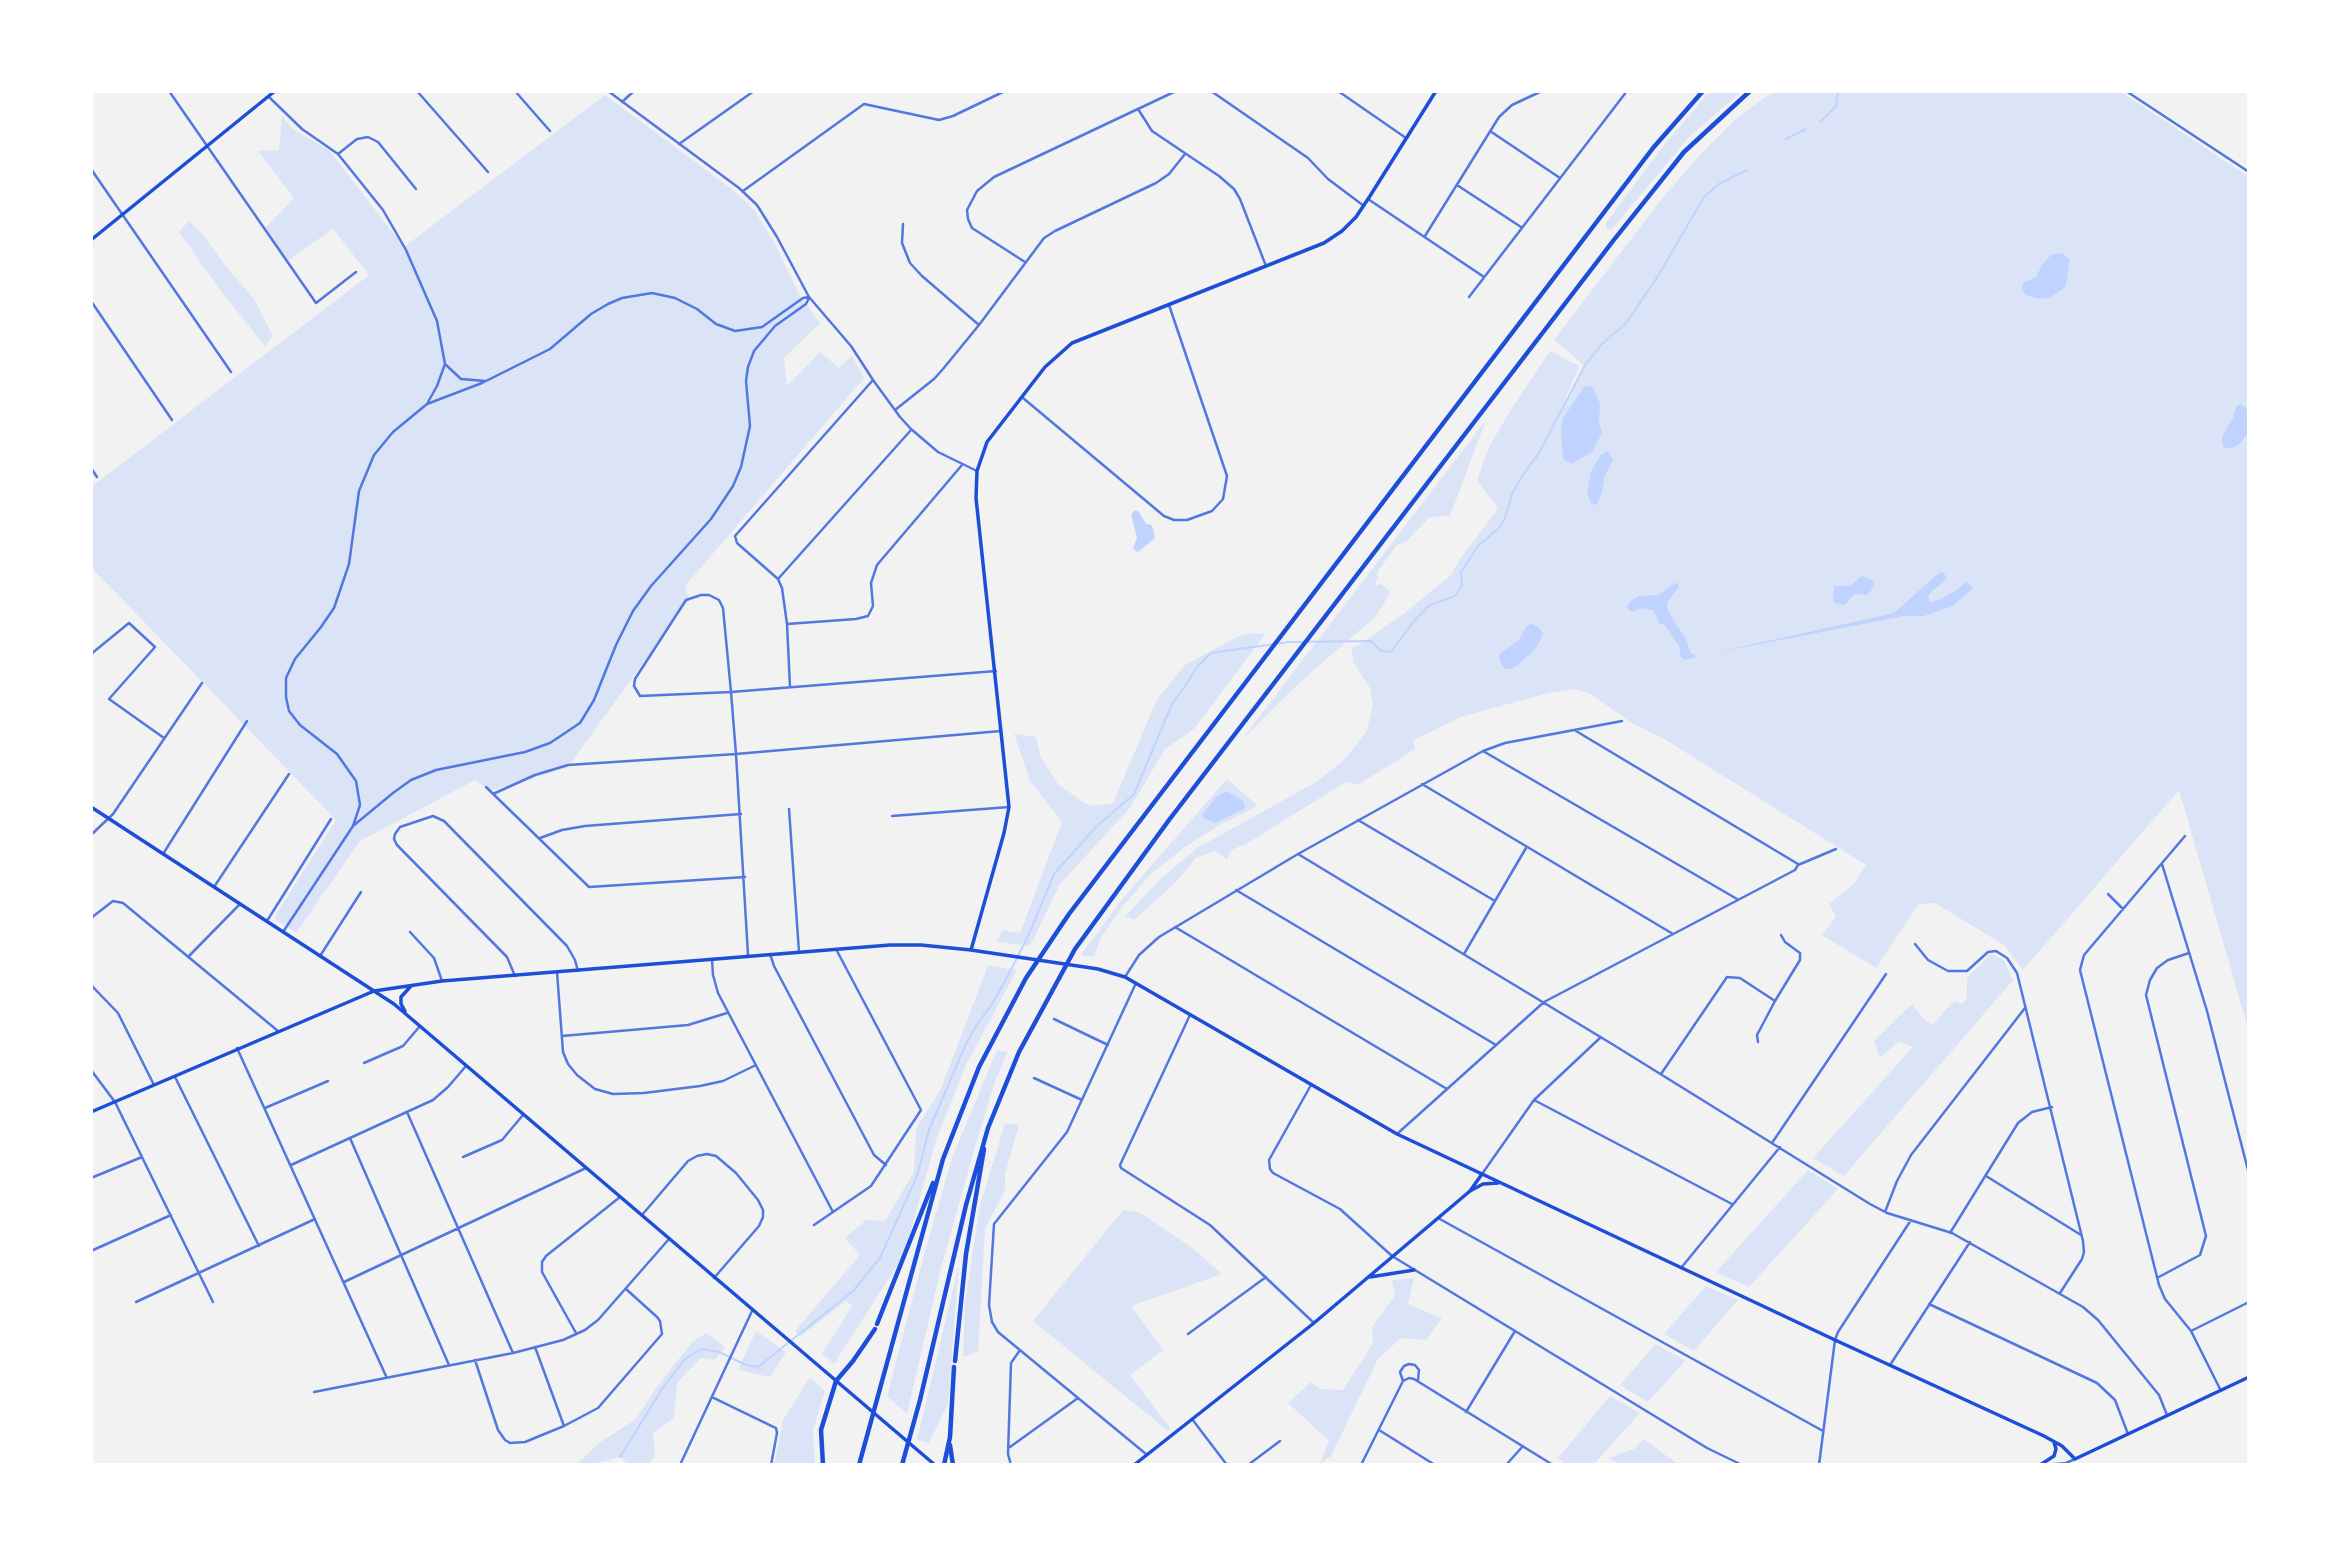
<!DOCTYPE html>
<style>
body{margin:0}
#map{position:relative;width:2340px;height:1556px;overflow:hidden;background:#f2f2f2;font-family:"Source Sans 3",sans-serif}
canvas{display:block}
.frame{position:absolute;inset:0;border:93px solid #fff;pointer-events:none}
</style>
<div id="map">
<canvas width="2340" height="1556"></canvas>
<div class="frame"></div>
</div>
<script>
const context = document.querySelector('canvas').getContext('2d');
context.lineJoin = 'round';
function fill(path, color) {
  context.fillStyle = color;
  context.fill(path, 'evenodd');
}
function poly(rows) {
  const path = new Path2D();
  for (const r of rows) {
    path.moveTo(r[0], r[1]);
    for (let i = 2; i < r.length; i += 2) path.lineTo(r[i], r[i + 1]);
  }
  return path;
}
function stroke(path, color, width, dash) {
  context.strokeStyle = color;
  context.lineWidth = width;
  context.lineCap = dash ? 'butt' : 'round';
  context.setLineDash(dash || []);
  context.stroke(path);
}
fill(poly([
 [1710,91,1742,91,1689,137,1613,228,1607,230,1606,223,1664,145],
 [1774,91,2120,91,2249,177,2249,1032,2179,790,2023,970,2004,945,1935,903,1919,904,1876,968,1822,935,1836,917,1829,904,1854,884,1866,865,1664,739,1630,722,1591,694,1574,689,1548,693,1461,717,1414,740,1415,749,1387,767,1357,785,1346,782,1246,844,1231,850,1227,860,1215,851,1196,858,1176,882,1134,920,1125,916,1162,878,1197,848,1316,782,1344,760,1367,731,1373,704,1370,688,1353,662,1352,648,1360,644,1406,612,1451,575,1460,559,1498,509,1477,480,1489,447,1510,411,1550,351,1579,366,1559,414,1584,365,1554,340,1660,201,1695,160,1739,116],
 [605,95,733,190,755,211,774,242,799,294,820,323,784,358,787,386,820,352,839,368,852,356,864,378,685,586,689,600,567,768,489,791,475,780,360,841,296,933,275,919,275,916,336,820,91,567,91,487,369,275,333,229,286,262,265,228,294,198,258,151,279,150,282,116,294,130,329,150,404,247],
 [189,221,202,233,224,264,254,299,273,336,265,346,223,294,179,232],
 [1486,420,1450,516,1430,517,1406,542,1397,545,1377,572,1378,579,1375,581,1376,585,1381,584,1391,592,1376,616,1297,685,1240,742],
 [1266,633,1194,729,1165,749,1130,808,1060,884,1030,946,997,942,1002,930,1020,933,1062,822,1030,781,1014,734,1036,737,1041,758,1058,784,1083,802,1091,806,1113,803,1157,699,1185,665,1243,634],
 [1227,779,1258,806,1220,825,1185,847,1152,873,1122,907,1100,939,1094,957,1081,955,1123,898],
 [1991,954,2004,960,2013,980,1844,1176,1813,1158,1913,1047,1899,1041,1880,1058,1874,1041,1912,1004,1923,1018,1932,1025,1954,1001,1962,1004,1967,998,1967,978],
 [988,965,1017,970,966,1065,936,1140,904,1255,834,1364,822,1354,852,1306,846,1301,801,1336,795,1331,860,1255,845,1238,866,1220,885,1221,914,1172,916,1129,941,1089],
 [997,1050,1008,1052,995,1081,973,1154,940,1272,907,1414,887,1396,924,1255,952,1158],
 [1005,1123,1019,1125,1005,1174,1005,1190,985,1229,978,1352,963,1357,965,1303,980,1205],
 [1808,1170,1838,1189,1749,1287,1716,1272],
 [1123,1210,1139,1212,1191,1247,1222,1274,1131,1306,1163,1350,1130,1375,1170,1428,1168,1431,1033,1321],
 [959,1264,948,1404,929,1443,917,1440],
 [1414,1278,1408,1304,1442,1318,1426,1340,1401,1338,1378,1359,1331,1456,1320,1464,1329,1441,1288,1403,1311,1382,1320,1389,1343,1390,1373,1343,1372,1327,1395,1295,1392,1280],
 [1706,1286,1738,1300,1694,1351,1664,1334],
 [756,1331,786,1352,770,1377,738,1370],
 [706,1333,725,1347,715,1360,701,1358,677,1383,674,1418,653,1433,655,1456,648,1465,629,1465,620,1457,590,1465,576,1465,599,1443,636,1419,654,1391,692,1342],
 [1656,1344,1685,1361,1648,1402,1620,1385],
 [810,1377,825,1391,813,1430,815,1465,774,1465,783,1420],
 [1610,1396,1640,1413,1593,1465,1567,1465,1558,1458],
 [1644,1439,1679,1465,1620,1465,1608,1458,1634,1449]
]), '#dbe4f7');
fill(poly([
 [2062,253,2070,260,2066,284,2063,289,2049,298,2039,299,2026,295,2022,289,2023,283,2036,277,2042,265,2052,254],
 [1591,386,1593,387,1600,404,1599,423,1602,433,1592,452,1572,464,1563,459,1561,430,1563,418,1584,387],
 [2240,404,2246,407,2249,417,2249,433,2237,446,2228,449,2223,446,2222,437,2233,418,2236,407],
 [1607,451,1613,460,1605,475,1601,495,1597,504,1592,505,1587,494,1591,471,1600,456],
 [1135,510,1139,512,1146,524,1152,525,1155,538,1138,552,1133,549,1137,537,1131,515],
 [1940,572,1944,573,1947,579,1930,593,1928,597,1930,602,1939,600,1954,592,1967,581,1973,588,1953,606,1924,616,1904,616,1709,654,1894,613],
 [1862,576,1872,580,1874,585,1871,591,1867,595,1854,594,1845,605,1835,603,1833,600,1834,586,1850,586],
 [1674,583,1678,584,1679,587,1668,601,1667,608,1675,623,1685,637,1691,653,1697,657,1685,660,1681,657,1679,646,1665,625,1660,624,1653,610,1642,608,1632,612,1627,608,1629,603,1638,596,1659,595],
 [1531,623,1539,628,1543,634,1538,645,1530,655,1526,657,1517,666,1510,669,1505,669,1500,662,1499,654,1519,640,1526,627],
 [1227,791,1242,800,1245,805,1244,809,1215,823,1205,819,1202,815,1216,797]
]), '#bfd3fe');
stroke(poly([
 [1820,122,1836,106,1838,91],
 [1786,139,1806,129],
 [620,1457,664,1386,686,1358,702,1349,719,1352,746,1365,758,1367,853,1291,880,1258,917,1176,929,1130,965,1046,976,1026,994,1001,1013,966,1029,934,1054,874,1096,827,1134,794,1172,704,1188,682,1196,668,1211,653,1289,642,1371,641,1380,650,1391,652,1413,622,1430,605,1455,596,1462,586,1461,572,1478,546,1499,528,1505,518,1512,494,1521,478,1539,453,1585,365,1601,345,1627,322,1658,276,1704,197,1719,184,1747,170]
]), '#bfd3fe', 2);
stroke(poly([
 [169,91,316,303,356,272],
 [417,91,488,172],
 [515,91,550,131],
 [1211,91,1308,158,1328,179,1364,206],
 [1338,91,1406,138],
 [2126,91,2249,172],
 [269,97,302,129,338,154,383,210,406,250,437,321,445,364,437,386,428,402],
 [622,102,634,91],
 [1138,109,1152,131,1219,176,1234,189,1240,199,1266,266],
 [1490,131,1560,178],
 [679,144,754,91],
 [338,154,357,139,368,137,378,142,416,189],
 [91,169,231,372],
 [1457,185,1521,227],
 [743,191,864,104,939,120,953,116,1005,91],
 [1368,199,1484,277],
 [903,224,902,243,910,263,922,276,979,325],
 [1425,236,1499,117,1512,105,1542,91],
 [1025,262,972,228,968,219,967,210,977,191,994,177,1176,91],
 [1469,297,1627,91],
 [91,301,172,420],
 [445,364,461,379,485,381],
 [1023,398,1164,516,1174,520,1187,520,1212,511,1223,499,1227,476,1169,305],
 [895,410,934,379,943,369,979,325,1044,238,1055,231,1156,183,1169,174,1185,154],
 [91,468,97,477],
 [778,579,911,430],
 [787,624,856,619,868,616,873,606,871,583,877,565,962,465],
 [91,654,129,623,155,647,109,699,164,738],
 [790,687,787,624,782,588,778,579,737,543,735,536,873,380],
 [1576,731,1798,864],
 [1483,751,1737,899],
 [1422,784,1673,934],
 [486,787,589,887,745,877],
 [493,794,535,775,568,765,736,754,1001,731],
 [789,809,799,952],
 [892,816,1009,807],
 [1358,820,1495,901],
 [353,826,360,805,356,781,337,754,300,725,289,711,286,697,286,678,295,659,321,627,334,608,349,564,359,491,374,455,393,432,427,404,482,383,550,349,591,314,608,304,622,298,652,293,675,298,697,309,716,324,735,331,762,327,803,298,809,297],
 [91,835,113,814,202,683],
 [2185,836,2084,955,2080,970,2159,1285,2165,1299,2191,1331,2221,1391],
 [540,838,562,830,585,826,741,814],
 [163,854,247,721],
 [1298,854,1612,1044,1870,1204,1887,1213,1952,1233,2083,1307,2098,1320,2159,1395,2167,1415],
 [2162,864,2207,1011,2249,1174],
 [214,887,289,774],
 [1236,890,1496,1045],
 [2108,894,2123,909],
 [91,918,113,901,123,903,278,1031],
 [267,921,331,819],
 [1175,927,1447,1089],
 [283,932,353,826,393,793,411,780,436,770,525,752,550,743,580,723,594,700,616,645,633,611,651,586,711,519,733,486,741,467,750,426,746,381,748,367,754,351,775,326,806,304,809,298],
 [410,932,434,958,442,981],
 [1915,944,1928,960,1948,971,1967,971,1988,952,1996,951,2007,958,2017,973,2083,1241,2084,1252,2082,1259,2060,1293],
 [770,954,774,966,874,1155,886,1165],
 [1464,954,1526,848],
 [748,955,736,754,731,692,723,608,719,600,709,595,701,595,686,600,635,679,634,686,640,696,731,692,996,671],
 [320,956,361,892],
 [188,957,240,904],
 [712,959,713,975,718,993,833,1212],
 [557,972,563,1052,568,1064,577,1075,595,1089,613,1094,644,1093,700,1086,723,1081,756,1065],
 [515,976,507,957,397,845,394,839,395,834,400,827,433,816,444,821,567,946,575,960,578,971],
 [1125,977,1139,955,1159,937,1298,854,1483,751,1505,743,1622,721],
 [1136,983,1067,1132,994,1224,989,1305,992,1322,998,1332,1146,1454],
 [91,985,118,1013,154,1085],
 [1190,1015,1120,1165,1121,1168,1210,1225,1314,1323],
 [1054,1019,1108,1045],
 [562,1036,688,1025,727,1013],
 [1758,1042,1757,1035,1775,1001,1800,960,1800,953,1785,942,1781,935],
 [237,1048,386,1376],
 [364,1063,403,1046,420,1026],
 [91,1070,115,1102,213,1302],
 [1661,1074,1727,977,1740,978,1775,1001],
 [175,1077,259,1246],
 [1034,1078,1082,1100],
 [1311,1085,1269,1160,1270,1169,1273,1173,1340,1209,1392,1256,1707,1448,1742,1465],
 [1534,1100,1732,1204],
 [265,1108,328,1081],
 [407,1112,513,1353],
 [1397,1134,1544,1002,1795,870,1798,865,1836,849],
 [350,1138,449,1365],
 [1772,1143,1886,974],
 [463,1157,502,1140,523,1115],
 [291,1165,433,1100,448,1087,466,1066],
 [1482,1174,1534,1100,1601,1037],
 [1986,1176,2081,1235],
 [91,1178,142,1157],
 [1885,1212,1897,1181,1911,1155,2025,1008],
 [642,1215,688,1161,697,1156,707,1154,716,1156,736,1173,758,1200,763,1210,763,1217,759,1226,714,1278],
 [1438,1218,1823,1431],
 [814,1225,871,1186,921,1110,836,949],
 [1950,1233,2018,1123,2032,1112,2052,1107],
 [91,1251,171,1215],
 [1681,1268,1780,1147],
 [2157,1278,2200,1255,2206,1236,2146,995,2150,980,2157,968,2168,960,2189,953],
 [344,1282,586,1168],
 [136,1302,315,1219],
 [1929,1304,2097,1383,2115,1400,2128,1434],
 [2191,1331,2249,1302],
 [576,1333,542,1272,542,1262,546,1256,620,1197],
 [1188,1334,1266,1277],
 [1835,1340,1838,1332,1911,1220],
 [535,1347,564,1426],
 [475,1360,498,1430,505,1440,510,1443,525,1442,564,1426,598,1408,662,1334,660,1321,657,1317,626,1289],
 [1890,1365,1970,1242],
 [1403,1381,1409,1378,1414,1379,1553,1465],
 [1403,1381,1400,1372,1404,1366,1409,1364,1415,1365,1419,1370,1418,1380],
 [314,1392,513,1353,563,1340,585,1330,598,1320,669,1239],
 [712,1397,776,1428,777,1433,771,1465],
 [1466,1412,1515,1331],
 [1192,1419,1227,1465],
 [1379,1430,1435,1465],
 [1010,1447,1078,1398],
 [1011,1465,1008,1454,1011,1363,1020,1350],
 [1248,1465,1280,1441],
 [1361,1465,1403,1381],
 [1506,1465,1523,1446],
 [2045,1465,2066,1463,2075,1459]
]), '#5277de', 2.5);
stroke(poly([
 [608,91,739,188,757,205,777,237,809,297,851,346,873,380,900,417,911,429,938,452,977,471],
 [680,1465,752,1311],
 [1819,1465,1835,1340]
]), '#5277de', 2.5);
stroke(poly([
 [91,240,275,91],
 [91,807,394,1004,935,1465],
 [405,1011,401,1004,401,997,411,986],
 [1370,1277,1414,1270],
 [1134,1465,1314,1323,1470,1191,1482,1174]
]), '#1d4ed8', 3.5);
stroke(poly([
 [971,950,1004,833,1009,807,976,498,977,471,987,442,1045,367,1072,343,1324,243,1342,231,1356,217,1370,196,1436,91],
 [91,1112,374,991,442,981,890,945,921,945,971,950,1098,969,1125,977,1397,1134,1835,1340,2044,1436,2062,1446,2075,1459,2249,1377],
 [1470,1191,1483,1184,1498,1183],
 [2040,1465,2054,1456,2056,1449,2054,1442]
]), '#1d4ed8', 3.5);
stroke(poly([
 [877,1324,933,1183],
 [955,1361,966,1254,984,1149],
 [950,1445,953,1465],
 [823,1465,821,1430,836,1381,853,1361,875,1329],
 [859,1465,943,1159,979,1067,1026,978,1069,914,1223,712,1653,148,1703,91],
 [902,1465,920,1400,966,1205,988,1128,1019,1052,1075,949,1169,820,1613,241,1684,152,1750,91],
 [944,1465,950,1437,954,1367]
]), '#1d4ed8', 4.5);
</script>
